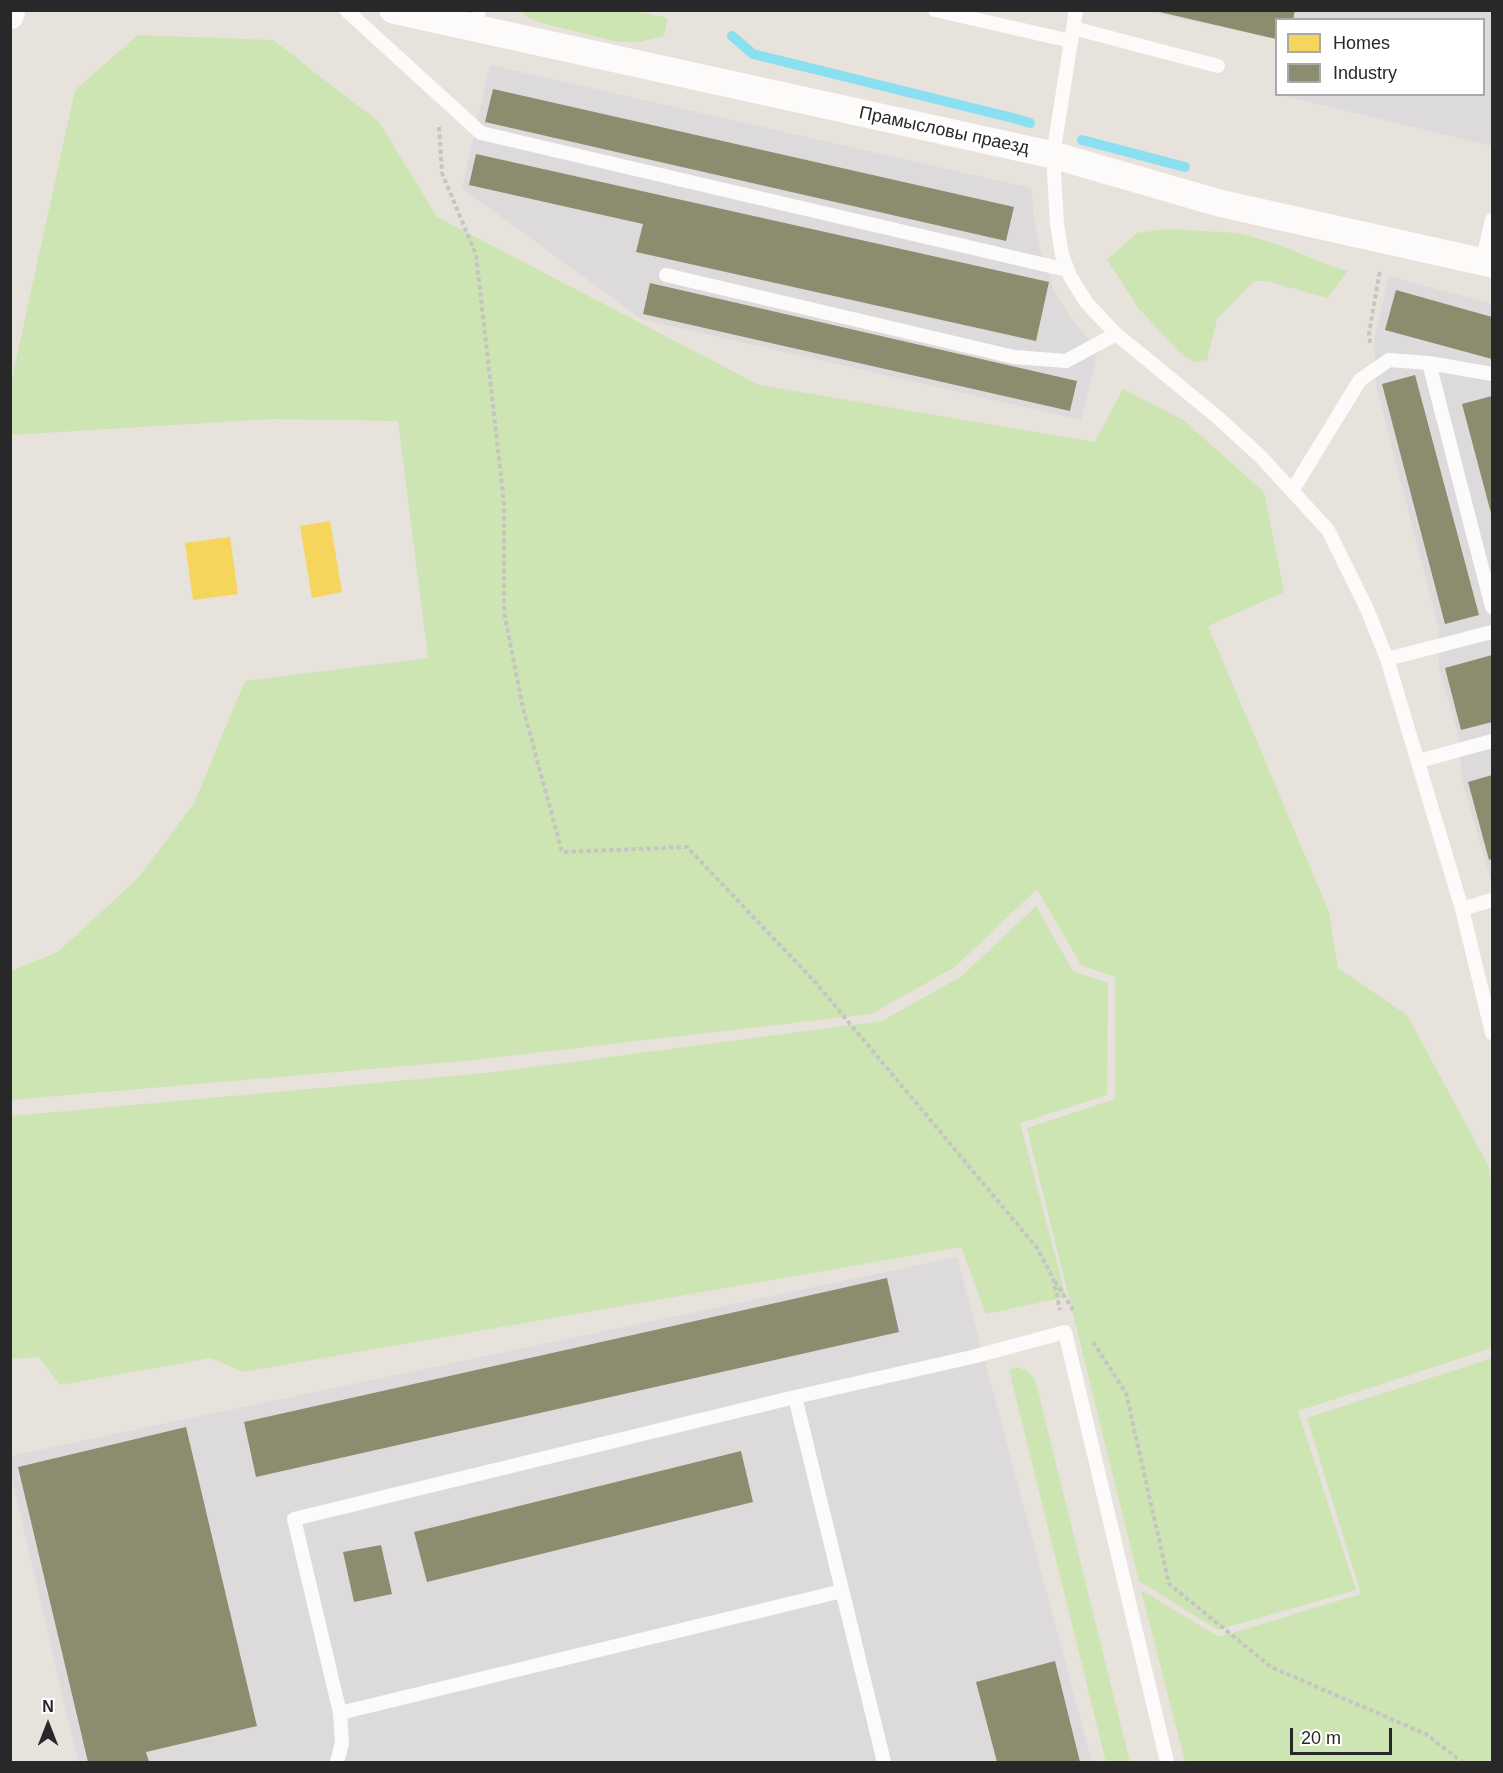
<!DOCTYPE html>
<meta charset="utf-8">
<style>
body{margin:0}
#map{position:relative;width:1503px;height:1773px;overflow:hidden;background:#e8e2dc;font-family:Arial,sans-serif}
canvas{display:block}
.frame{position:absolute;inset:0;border:12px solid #282828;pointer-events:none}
.legend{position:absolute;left:1275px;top:18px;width:210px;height:78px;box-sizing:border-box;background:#fff;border:2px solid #a9a9a9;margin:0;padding:8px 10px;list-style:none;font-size:18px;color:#282828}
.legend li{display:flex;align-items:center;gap:12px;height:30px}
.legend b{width:30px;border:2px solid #a9a9a9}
.north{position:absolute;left:18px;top:1695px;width:60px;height:60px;-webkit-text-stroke:4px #fff;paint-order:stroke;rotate:0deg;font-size:16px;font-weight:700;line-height:24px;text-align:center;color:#282828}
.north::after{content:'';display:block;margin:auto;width:21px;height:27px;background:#282828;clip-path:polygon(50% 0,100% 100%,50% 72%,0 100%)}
.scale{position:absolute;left:1290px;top:1728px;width:102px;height:27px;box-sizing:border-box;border:3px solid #282828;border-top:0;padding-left:8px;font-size:18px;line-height:21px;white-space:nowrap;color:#282828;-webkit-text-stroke:4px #fff;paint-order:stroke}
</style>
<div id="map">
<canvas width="1503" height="1773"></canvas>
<div class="frame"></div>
<ul class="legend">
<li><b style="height:16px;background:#f6d55c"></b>Homes</li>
<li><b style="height:16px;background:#8c8c6e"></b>Industry</li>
</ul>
<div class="north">N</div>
<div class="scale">20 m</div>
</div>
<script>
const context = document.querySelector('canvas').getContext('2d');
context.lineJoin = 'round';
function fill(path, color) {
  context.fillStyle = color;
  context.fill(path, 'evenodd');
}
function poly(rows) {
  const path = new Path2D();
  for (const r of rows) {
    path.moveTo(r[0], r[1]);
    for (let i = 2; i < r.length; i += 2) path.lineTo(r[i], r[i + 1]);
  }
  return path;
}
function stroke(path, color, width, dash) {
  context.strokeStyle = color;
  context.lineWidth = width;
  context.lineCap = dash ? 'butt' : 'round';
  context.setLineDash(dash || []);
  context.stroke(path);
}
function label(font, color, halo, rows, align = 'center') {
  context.font = font + ' Arial,sans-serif';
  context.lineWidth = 6;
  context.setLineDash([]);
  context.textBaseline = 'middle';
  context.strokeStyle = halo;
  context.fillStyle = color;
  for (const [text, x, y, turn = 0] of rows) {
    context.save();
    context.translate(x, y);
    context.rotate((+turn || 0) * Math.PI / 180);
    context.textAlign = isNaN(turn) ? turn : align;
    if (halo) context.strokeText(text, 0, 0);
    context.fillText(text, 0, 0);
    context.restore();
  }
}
fill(poly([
 [1146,11,1492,11,1492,146,1276,94,1276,92,1276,94,1484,94,1484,20,1276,20,1276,39],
 [490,65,1031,188,1034,220,1040,251,1055,293,1073,321,1098,349,1081,420,641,319,462,188],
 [1389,276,1492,304,1492,884,1462,781,1458,735,1439,668,1439,630,1376,385,1374,341],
 [957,1257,1092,1762,78,1762,11,1475,10,1456]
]), '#dddadc');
fill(poly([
 [636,11,668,18,664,36,638,42,618,42,541,23,525,16,521,11],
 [138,35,273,40,379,122,437,217,759,385,1095,442,1123,389,1183,420,1264,492,1284,592,1208,626,1329,912,1338,968,1407,1015,1488,1165,1492,1187,1492,1348,1298,1411,1356,1590,1218,1630,1139,1581,1027,1128,1115,1099,1115,977,1081,965,1037,889,955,967,871,1014,464,1061,11,1100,11,971,58,952,138,878,194,803,245,681,428,658,398,421,273,419,11,435,11,383,75,90],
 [1166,229,1238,233,1277,244,1331,266,1348,271,1327,298,1267,281,1254,281,1217,319,1207,360,1195,362,1182,355,1139,309,1107,260,1137,233],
 [1036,906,1073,971,1108,983,1107,1095,1020,1123,1066,1297,986,1314,961,1247,243,1372,211,1358,60,1385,39,1357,11,1359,11,1116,496,1072,882,1021,962,976],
 [1492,1358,1492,1762,1185,1762,1141,1590,1219,1637,1361,1594,1307,1418],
 [1017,1367,1027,1371,1035,1379,1130,1762,1106,1762,1009,1370]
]), '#cce5b2');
fill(poly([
 [330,521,342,592,312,598,300,526],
 [230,537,238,594,193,600,185,543]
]), '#f6d55c');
fill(poly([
 [1151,10,1295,10,1293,20,1276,20,1276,39],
 [493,89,1014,207,1006,241,485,122],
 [476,154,1049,282,1036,341,636,252,643,224,469,185],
 [650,283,1077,381,1070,411,643,314],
 [1396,290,1492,317,1492,359,1385,330],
 [1415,375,1479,615,1445,624,1382,384],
 [1492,396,1492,517,1462,404],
 [1492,655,1492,722,1461,730,1445,668],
 [1492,775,1492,859,1489,860,1468,782],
 [887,1278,899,1332,256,1477,244,1422],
 [186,1427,257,1726,146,1752,149,1762,88,1762,18,1467],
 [741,1451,753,1502,427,1582,414,1532],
 [381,1545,392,1594,354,1602,343,1552],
 [1055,1661,1080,1762,997,1762,976,1682]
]), '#8c8c6e');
stroke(poly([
 [732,36,753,54,1013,118,1030,123],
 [1082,140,1185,167]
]), '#8adff0', 10);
stroke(poly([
 [439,127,442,173,476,255,504,503,504,612,523,708,562,852,687,847,816,983,1037,1248,1053,1278,1060,1310],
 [1370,343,1369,333,1380,270],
 [1055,1281,1073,1310],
 [1093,1342,1126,1393,1169,1584,1271,1667,1426,1734,1462,1762]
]), '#c6c5c4', 4, [4.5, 3]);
stroke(poly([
 [346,10,481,133,1067,270],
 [935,10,1071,41],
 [1076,10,1053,155,1057,224,1062,255,1070,276,1086,302,1116,334,1215,415,1260,456,1328,530,1367,609,1387,659,1462,909,1492,1033],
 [474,28,479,10],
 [1073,28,1218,66],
 [1482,262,1492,220],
 [666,275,1014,357,1066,361,1116,334],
 [1429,363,1492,607],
 [1292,491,1360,380,1389,360,1429,363,1492,374],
 [1387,659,1492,632],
 [1419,761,1492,741],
 [1462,909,1492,900],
 [795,1397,884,1762],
 [842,1591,340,1713,294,1519,795,1397,972,1357,1065,1332,1167,1762],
 [337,1762,342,1743,340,1713]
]), '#fcfbfa', 14);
stroke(poly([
 [393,10,1053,155,1219,203,1492,264],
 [10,16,12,10]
]), '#fcfbfa', 27);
label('18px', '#282828', '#fff', [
 ["Прамысловы праезд",944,131,12]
]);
</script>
